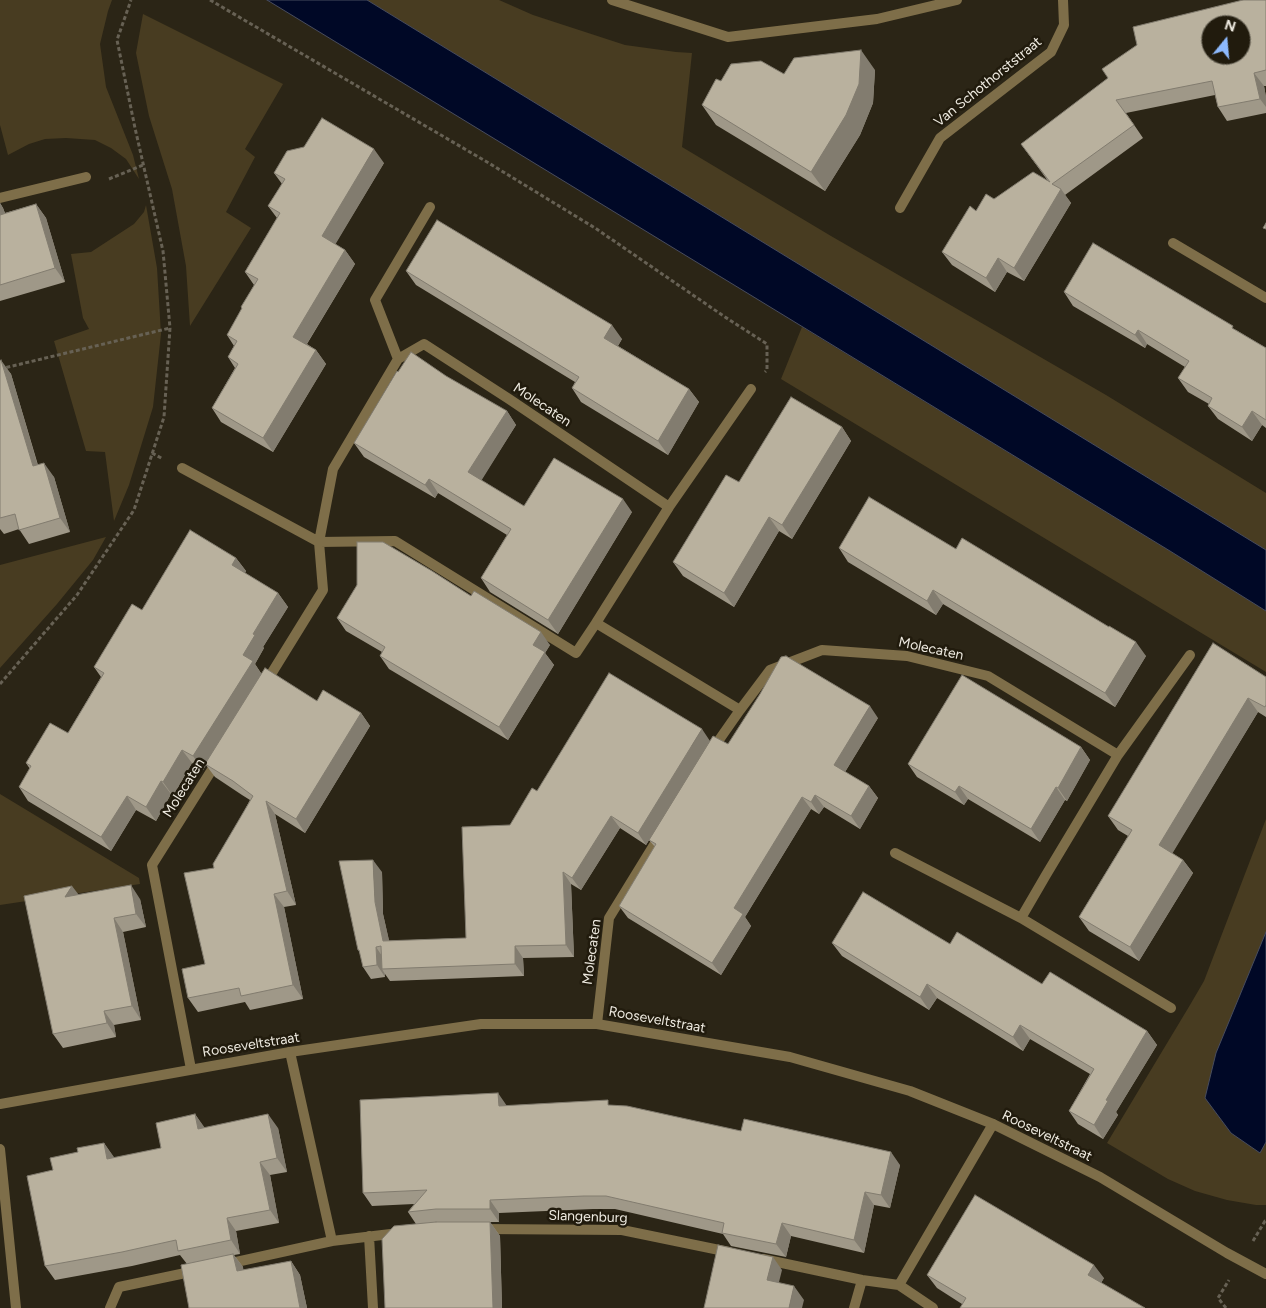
<!DOCTYPE html>
<style>
body{margin:0}
#map{position:relative;width:1266px;height:1308px;overflow:hidden;background:#2b2516;font-family:Figtree,sans-serif}
canvas{display:block}
.north{position:absolute;left:1201px;top:15px;width:50px;height:50px;box-sizing:border-box;background:#211b0d;border:1px solid #736e61;border-radius:50%;rotate:17deg;font-size:14px;font-weight:700;line-height:20px;text-align:center;color:#eeeae0}
.north::after{content:'';display:block;margin:auto;width:18px;height:22px;background:#8db9fc;clip-path:polygon(50% 0,100% 100%,50% 72%,0 100%)}
</style>
<div id="map">
<canvas width="1266" height="1308"></canvas>
<div class="north">N</div>
</div>
<script>
const context = document.querySelector('canvas').getContext('2d');
context.lineJoin = 'round';
function fill(path, color) {
  context.fillStyle = color;
  context.fill(path, 'evenodd');
}
function poly(rows) {
  const path = new Path2D();
  for (const r of rows) {
    path.moveTo(r[0], r[1]);
    for (let i = 2; i < r.length; i += 2) path.lineTo(r[i], r[i + 1]);
  }
  return path;
}
function stroke(path, color, width, dash) {
  context.strokeStyle = color;
  context.lineWidth = width;
  context.lineCap = dash ? 'butt' : 'round';
  context.setLineDash(dash || []);
  context.stroke(path);
}
function label(font, color, halo, rows, align = 'center') {
  context.font = font + ' Figtree,sans-serif';
  context.lineWidth = 5;
  context.setLineDash([]);
  context.textBaseline = 'middle';
  context.strokeStyle = halo;
  context.fillStyle = color;
  for (const [text, x, y, turn = 0] of rows) {
    context.save();
    context.translate(x, y);
    context.rotate((+turn || 0) * Math.PI / 180);
    context.textAlign = isNaN(turn) ? turn : align;
    if (halo) context.strokeText(text, 0, 0);
    context.fillText(text, 0, 0);
    context.restore();
  }
}
fill(poly([
 [0,0,112,0,108,11,100,44,106,87,133,155,139,179,126,159,111,148,95,140,66,138,45,139,29,144,8,155,0,125],
 [367,0,499,0,533,15,625,45,676,52,692,53,682,147,831,236,1106,395,1266,493,1266,550],
 [143,14,283,84,245,149,255,157,226,212,251,228,190,326,186,266,172,189,149,116,136,53],
 [146,205,157,268,161,334,153,407,129,485,114,521,105,452,86,451,54,341,89,329,83,318,71,254,91,252,134,224,144,212],
 [802,327,1170,551,1266,611,1266,672,781,379],
 [106,537,93,560,57,604,0,668,0,565],
 [0,794,139,878,140,884,0,905],
 [1266,819,1266,932,1205,1098,1231,1133,1259,1152,1266,1142,1266,1205,1256,1205,1227,1200,1195,1191,1168,1179,1107,1143,1190,1005,1204,981]
]), '#483c21');
const water = poly([
 [267,0,367,0,1266,550,1266,611,1170,551,267,0],
 [1266,932,1266,1142,1260,1153,1231,1133,1205,1098,1216,1053,1266,932]
]);
fill(water, '#000826');
stroke(water, '#474c5e', 1);
stroke(poly([
 [210,0,487,162,595,228,725,317,767,344,767,370,765,372],
 [109,179,143,165],
 [0,369,170,328],
 [152,453,163,459],
 [0,684,77,595,134,510,164,417,170,328,163,251,135,128,117,40,131,0],
 [1253,1241,1265,1221,1266,1221],
 [1226,1308,1218,1298,1229,1280]
]), '#676154', 3, [4, 2.5]);
stroke(poly([
 [612,0,728,37,877,19,957,0],
 [0,198,86,177],
 [900,208,940,138,1051,52,1064,25,1063,0],
 [1173,243,1266,298],
 [398,359,375,300,430,207],
 [182,468,319,542,395,541,576,653,596,623],
 [669,507,751,389],
 [265,684,323,590,319,542,333,469,398,359,424,344,509,399,669,507,596,623,740,710,712,750],
 [740,710,770,670,822,650,907,656,988,676,1118,755,1046,875,1021,918,1171,1008],
 [1118,755,1190,655],
 [895,853,1021,918],
 [597,1024,609,918,660,835],
 [290,1052,332,1241],
 [191,1069,152,865,218,760],
 [0,1149,16,1308],
 [481,1229,622,1230,729,1252],
 [369,1236,373,1308],
 [763,1259,862,1280,899,1285,933,1308],
 [227,1264,332,1241,399,1233],
 [899,1285,993,1124],
 [110,1308,119,1287,195,1271],
 [854,1308,862,1280]
]), '#7e6e49', 10);
stroke(poly([
 [0,1104,290,1052,481,1024,597,1024,790,1057,910,1091,993,1124,1100,1177,1227,1253,1266,1274]
]), '#7e6e49', 10);
fill(poly([
 [1266,0,1266,86,1264,86,1266,97,1266,113,1227,121,1218,107,1215,95,1126,113,1143,138,1065,195,1071,203,1024,281,1007,272,995,292,952,265,942,252,976,211,994,199,1048,181,1021,144],
 [875,70,873,103,860,135,825,191,716,125,702,105,721,81,784,74],
 [384,163,335,244,345,250,355,264,307,344,316,350,326,364,273,452,221,422,212,408,235,368,228,357,234,346,227,335,242,309,254,285,245,272,277,218,268,206,282,184,274,173],
 [0,203,3,208,5,213,36,204,46,218,65,282,0,301],
 [406,271,622,339,618,346,689,389,699,402,668,455,581,402,572,388,575,382,416,285],
 [1064,292,1236,330,1266,348,1266,428,1262,425,1252,441,1218,419,1208,406,1209,404,1188,392,1178,378,1185,367,1147,344,1145,348,1073,306],
 [0,361,11,374,38,465,54,477,70,532,29,544,19,529,4,534,0,529],
 [398,372,507,411,516,425,481,480,524,506,632,512,558,634,490,592,481,578,507,535,438,493,435,498,364,457,354,443],
 [842,427,851,441,792,539,779,531,734,607,683,576,673,562,739,482],
 [839,548,956,549,1146,656,1115,707,943,604,936,615,848,562],
 [236,558,246,571,245,573,278,593,288,607,263,647,264,648,255,664,261,673,317,701,361,713,370,726,305,833,275,814,296,905,284,907,303,999,250,1010,245,1002,198,1012,188,998,205,964,214,868,250,800,242,795,215,777,206,765,203,770,192,763,173,796,171,794,156,821,136,810,111,851,28,801,19,787,30,769,26,763,68,733,101,677,94,667,142,610],
 [471,596,550,645,545,653,554,665,508,740,389,669,380,656,382,652,346,631,337,618],
 [1266,677,1266,717,1258,712,1172,853,1183,860,1193,873,1139,961,1089,931,1079,917,1128,836,1118,830,1108,816],
 [878,718,845,772,869,786,878,798,860,829,824,807,819,814,811,809,745,917,751,926,721,975,628,918,619,906,655,847,649,840,728,744],
 [710,741,646,845,620,828,581,890,571,884,574,957,523,958,524,976,390,981,385,974,385,977,371,979,363,967,360,952,358,950,382,872,383,914,389,941,466,938,510,825,537,791],
 [1081,747,1090,760,1067,801,1065,800,1040,842,968,799,964,805,917,777,908,764],
 [78,895,140,899,146,927,123,932,141,1020,114,1025,116,1037,63,1048,53,1034],
 [832,943,950,944,1147,1031,1157,1045,1116,1112,1118,1115,1103,1139,1078,1124,1069,1111,1090,1074,1030,1039,1023,1051,937,998,929,1010,842,956],
 [612,1105,741,1131,900,1165,890,1208,874,1205,864,1253,791,1236,786,1257,731,1246,723,1234,615,1209,593,1209,499,1213,499,1222,490,1222,500,1236,502,1308,385,1308,416,1224,408,1212,414,1204,372,1206,363,1193,507,1106],
 [195,1114,204,1128,278,1128,287,1172,270,1175,279,1223,236,1231,240,1254,234,1255,243,1267,243,1270,291,1261,300,1275,307,1308,189,1308,187,1264,180,1255,132,1266,55,1280,45,1266,53,1170,78,1152,104,1143,114,1158,161,1148],
 [927,1275,1104,1278,1101,1283,962,1304,937,1288]
]), '#9f9888');
fill(poly([
 [861,50,875,70,873,103,860,135,825,191,811,172],
 [1254,73,1264,86,1266,97,1266,107,1260,99],
 [374,149,384,163,332,250,322,236],
 [1061,189,1071,203,1024,281,1014,268],
 [0,203,3,208,10,228,0,215],
 [36,204,46,218,65,282,55,268],
 [345,250,355,264,303,350,293,337],
 [998,258,1007,272,995,292,986,278],
 [612,325,622,339,614,352,604,338],
 [1138,330,1147,344,1145,348,1135,335],
 [316,350,326,364,273,452,263,438],
 [1,360,11,374,42,480,33,466],
 [689,389,699,402,668,455,658,441],
 [507,411,516,425,478,486,468,472],
 [1252,411,1262,425,1252,441,1242,427],
 [842,427,851,441,792,539,782,525],
 [44,463,54,477,70,532,60,518],
 [429,479,438,493,435,498,425,485],
 [623,499,632,512,558,634,548,620],
 [769,517,779,531,734,607,724,593],
 [236,558,246,571,242,579,232,565],
 [933,590,943,604,936,615,927,601],
 [278,593,288,607,263,647,264,648,255,664,262,675,203,770,193,756,253,634],
 [541,632,550,645,545,653,554,665,508,740,499,727,533,645],
 [1136,642,1146,656,1115,707,1105,693],
 [1248,698,1258,712,1169,859,1159,845],
 [870,706,878,718,842,777,834,765],
 [361,713,370,726,305,833,296,819],
 [702,729,710,741,646,845,638,833],
 [1081,747,1090,760,1067,801,1058,788],
 [182,750,192,763,173,796,163,782],
 [161,781,171,794,156,821,146,807],
 [869,786,878,798,860,829,851,816],
 [959,786,968,799,964,805,955,792],
 [1056,787,1065,800,1040,842,1031,829],
 [815,795,824,807,819,814,811,802],
 [127,796,136,810,111,851,101,837],
 [802,797,811,809,745,917,751,926,721,975,712,963,734,908],
 [266,801,275,814,296,905,287,891],
 [611,816,620,828,581,890,572,878],
 [373,860,382,872,383,914,392,953,383,941,375,902],
 [1183,860,1193,873,1139,961,1130,947],
 [563,872,571,884,574,957,566,945],
 [131,885,140,899,146,927,136,914],
 [72,886,82,899,65,897],
 [274,894,284,907,303,999,293,985],
 [114,918,123,932,141,1020,132,1006],
 [515,946,523,958,524,976,515,964],
 [376,947,384,959,382,969,385,974,385,977,377,965],
 [927,984,937,998,929,1010,920,997],
 [104,1011,114,1025,116,1037,107,1023],
 [1020,1025,1030,1039,1023,1051,1013,1037],
 [1147,1031,1157,1045,1116,1112,1118,1115,1103,1139,1094,1125,1106,1100],
 [498,1093,507,1106,499,1106],
 [195,1114,205,1128,198,1129],
 [268,1114,278,1128,287,1172,277,1158],
 [104,1143,114,1157,117,1173,107,1159],
 [891,1152,900,1165,890,1208,881,1195],
 [260,1162,270,1175,279,1223,270,1210],
 [865,1192,874,1205,864,1253,854,1240],
 [490,1200,499,1213,499,1222,490,1209],
 [227,1218,236,1231,240,1254,231,1240],
 [490,1222,500,1236,502,1308,493,1308],
 [782,1223,791,1236,786,1257,776,1244],
 [233,1254,243,1267,246,1285,237,1271],
 [773,1257,782,1270,776,1294,767,1280],
 [291,1261,300,1275,307,1308,300,1308],
 [1094,1265,1104,1278,1098,1288,1088,1275],
 [794,1286,804,1300,802,1308,789,1308]
]), '#827c6f');
const building = poly([
 [1243,0,1266,0,1266,70,1254,73,1260,99,1218,107,1212,81,1116,100,1134,125,1052,184,1061,189,1014,268,998,258,986,278,942,252,970,206,976,211,986,194,994,199,1033,172,1050,182,1021,144,1108,78,1102,69,1137,45,1133,27,1243,0],
 [1211,25,1241,25,1241,55,1211,55,1211,25],
 [861,50,859,84,846,115,811,172,702,105,716,79,721,81,731,64,761,61,784,74,794,58,861,50],
 [322,118,374,149,322,236,345,250,293,337,316,350,263,438,212,408,238,364,228,357,237,341,227,335,242,308,241,307,258,279,245,272,280,213,268,206,285,179,274,173,287,151,304,147,322,118],
 [36,204,55,268,0,285,0,215,36,204],
 [437,220,612,325,604,338,689,389,658,441,572,388,579,377,406,271,437,220],
 [1266,223,1266,229,1263,228,1266,223],
 [1093,243,1233,326,1232,328,1266,348,1266,420,1252,411,1242,427,1208,406,1212,398,1178,378,1189,361,1138,330,1135,335,1064,292,1093,243],
 [411,352,446,376,507,411,468,472,524,506,554,458,623,499,548,620,481,578,511,529,429,479,425,485,354,443,397,371,398,372,411,352],
 [1,360,33,466,44,463,60,518,19,530,15,514,0,518,0,361,1,360],
 [791,397,842,427,782,525,769,517,724,593,673,562,726,475,739,482,791,397],
 [869,497,956,549,962,538,1109,627,1109,626,1136,642,1105,693,933,590,927,601,839,548,869,497],
 [190,530,236,558,232,565,278,593,253,634,255,635,243,655,253,661,193,756,182,750,163,782,161,781,146,807,127,796,101,837,19,787,31,766,26,763,50,723,68,733,104,673,94,667,132,604,142,610,190,530],
 [357,542,383,542,432,571,471,596,474,591,541,632,533,645,545,652,499,727,380,656,385,647,337,618,357,585,357,542],
 [1213,643,1266,677,1266,705,1265,707,1248,698,1159,845,1183,860,1130,947,1079,917,1132,830,1108,816,1213,643],
 [786,656,870,706,834,765,869,786,851,816,815,795,811,802,802,797,734,908,743,914,712,963,619,906,656,844,649,840,713,736,728,744,760,694,781,657,786,656],
 [265,668,317,701,323,690,361,713,296,819,266,801,287,891,274,894,293,985,241,996,239,988,188,998,182,969,205,964,184,873,214,868,213,864,253,796,233,781,205,764,265,668],
 [609,673,702,729,638,833,611,816,572,878,563,872,566,945,515,946,515,964,382,969,381,946,376,947,377,965,363,967,359,950,358,950,339,861,373,860,375,902,383,941,466,938,462,827,510,825,532,788,537,791,609,673],
 [962,675,1081,747,1058,788,1056,787,1031,829,959,786,955,792,908,764,962,675],
 [131,885,136,914,114,918,132,1006,104,1011,107,1023,53,1034,24,896,72,886,65,897,131,885],
 [863,892,950,944,957,932,1042,984,1050,972,1147,1031,1106,1100,1108,1101,1094,1125,1069,1111,1094,1069,1020,1025,1013,1037,927,984,920,997,832,943,863,892],
 [498,1093,499,1106,608,1100,608,1105,627,1106,741,1131,744,1119,891,1152,881,1195,865,1192,854,1240,782,1223,776,1244,722,1233,724,1223,606,1196,584,1196,490,1200,490,1209,436,1209,408,1212,427,1190,363,1193,360,1100,498,1093],
 [195,1114,198,1129,268,1114,277,1158,260,1162,270,1210,227,1218,231,1240,178,1251,176,1240,122,1252,45,1266,27,1176,53,1170,50,1158,78,1152,77,1148,104,1143,107,1159,161,1148,156,1123,195,1114],
 [975,1195,1094,1265,1088,1275,1145,1308,960,1308,966,1298,927,1275,975,1195],
 [436,1222,490,1222,493,1308,385,1308,382,1239,394,1226,436,1222],
 [718,1245,773,1257,767,1280,794,1286,789,1308,704,1308,718,1245],
 [233,1254,237,1271,291,1261,300,1308,189,1308,181,1265,233,1254]
]);
fill(building, '#b9b19e');
stroke(building, '#827c6f', 1);
label('14px', '#eeeae0', '#211b0d', [
 ["Van Schothorststraat",988,82,-39],
 ["Molecaten",542,405,34],
 ["Molecaten",931,649,12],
 ["Molecaten",184,788,-58],
 ["Molecaten",592,952,-82],
 ["Rooseveltstraat",657,1020,10],
 ["Rooseveltstraat",251,1045,-9],
 ["Rooseveltstraat",1047,1136,26],
 ["Slangenburg",588,1217,2]
]);
</script>
